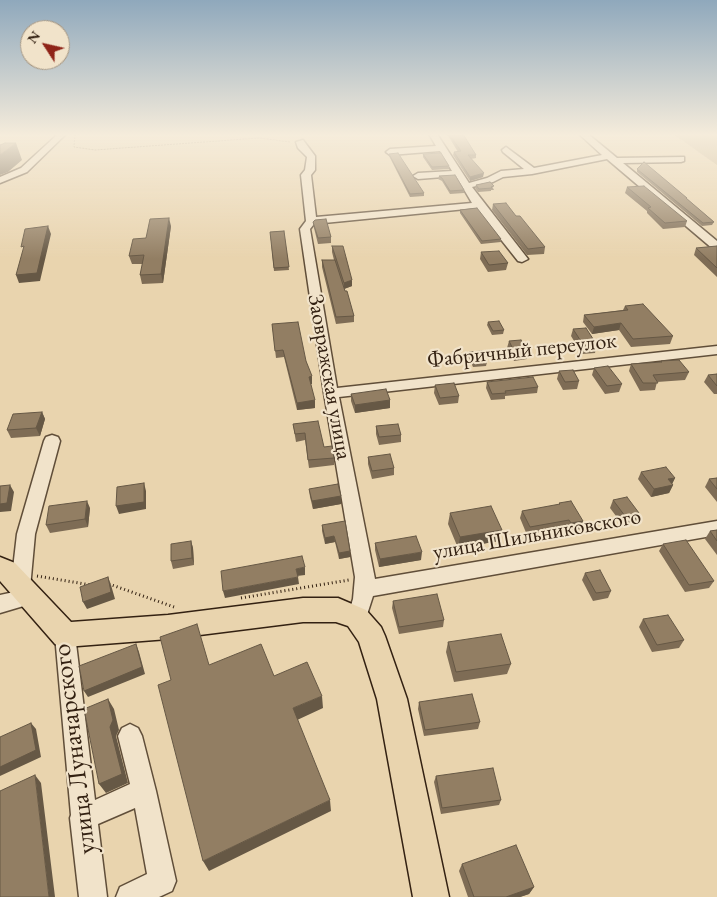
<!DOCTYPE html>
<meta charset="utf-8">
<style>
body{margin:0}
#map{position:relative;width:717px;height:897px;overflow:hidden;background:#e9d4ae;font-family:"EB Garamond",serif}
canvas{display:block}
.north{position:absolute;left:20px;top:20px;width:50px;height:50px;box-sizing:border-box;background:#f1e3ca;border:1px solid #a59580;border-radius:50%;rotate:305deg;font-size:14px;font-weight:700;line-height:20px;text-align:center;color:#332112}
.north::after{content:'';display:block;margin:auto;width:18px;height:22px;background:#8f2418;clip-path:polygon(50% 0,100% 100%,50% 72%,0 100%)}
</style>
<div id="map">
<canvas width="717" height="897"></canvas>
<div class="north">N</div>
</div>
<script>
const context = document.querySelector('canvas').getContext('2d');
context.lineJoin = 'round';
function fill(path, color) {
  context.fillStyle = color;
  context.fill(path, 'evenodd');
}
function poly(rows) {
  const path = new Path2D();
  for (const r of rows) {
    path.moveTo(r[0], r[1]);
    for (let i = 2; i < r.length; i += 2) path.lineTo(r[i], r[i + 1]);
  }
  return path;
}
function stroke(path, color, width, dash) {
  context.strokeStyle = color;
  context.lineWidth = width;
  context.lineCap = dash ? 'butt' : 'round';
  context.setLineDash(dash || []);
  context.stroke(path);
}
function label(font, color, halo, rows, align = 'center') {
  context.font = font + ' "EB Garamond",serif';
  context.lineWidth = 4.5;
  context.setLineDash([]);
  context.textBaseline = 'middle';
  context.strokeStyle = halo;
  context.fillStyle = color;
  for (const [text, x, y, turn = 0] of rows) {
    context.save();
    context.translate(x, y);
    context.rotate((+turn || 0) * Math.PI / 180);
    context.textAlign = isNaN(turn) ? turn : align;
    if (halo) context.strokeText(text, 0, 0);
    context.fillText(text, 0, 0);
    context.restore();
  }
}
fill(poly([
 [673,134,717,134,717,165]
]), '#cab693');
const minor = poly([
 [58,134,66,134,27,172,0,183,0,177,21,168,58,134],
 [429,134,437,134,469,183,487,178,501,171,524,169,503,152,502,150,506,147,534,168,602,155,579,134,588,134,617,158,684,157,684,161,681,162,623,163,717,241,717,250,713,249,607,159,532,174,503,177,493,182,472,187,528,259,522,262,518,261,476,208,314,224,310,229,337,388,717,346,717,354,339,397,375,579,717,521,717,535,373,596,364,624,357,627,350,624,347,618,353,599,355,577,324,393,300,229,306,221,301,175,305,170,307,157,298,148,296,142,303,140,315,156,315,170,311,175,316,217,472,203,456,176,418,179,413,176,418,173,452,171,440,151,390,155,386,152,390,149,436,146,429,134],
 [52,435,58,437,60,441,35,534,30,588,37,590,40,596,37,602,0,613,0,595,14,592,11,586,17,534,44,441,46,437,52,435],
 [65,626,72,628,75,635,95,800,130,784,118,736,122,728,130,724,138,728,142,736,156,791,176,881,172,891,159,897,116,897,120,887,147,874,135,808,98,824,107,897,79,897,70,818,71,815,55,635,58,628,65,626]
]);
const major = poly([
 [0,557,15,563,71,622,168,615,303,598,338,598,366,610,381,627,385,636,407,699,449,897,413,897,377,699,359,642,348,626,336,622,303,622,168,639,65,647,55,644,0,581,0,557]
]);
stroke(minor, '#604e39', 3);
stroke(major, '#332112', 3);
stroke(poly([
 [75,134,74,147,95,150,259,138,290,142]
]), '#332112', 1, [0.5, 1]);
stroke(poly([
 [37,576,91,585],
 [109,584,174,607],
 [241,598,349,580]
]), '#332112', 3, [1, 3]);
fill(minor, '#f1e3ca');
fill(major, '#e9d4ae');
fill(poly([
 [447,134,463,134,476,155,476,158,471,159,483,177,470,181,453,155,454,152,458,152],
 [389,154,424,193,424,196,410,197,389,156],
 [423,154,449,166,449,169,432,170,423,157],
 [637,169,687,198,687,199,714,222,712,225,702,226,637,172],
 [455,175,464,190,464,193,450,194,442,181,438,179,439,176],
 [490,182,494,190,491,190,491,191,478,192,475,188,476,185],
 [627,187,687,221,685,227,663,229,647,213,647,211,625,193],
 [493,204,516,216,545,247,544,254,527,255,492,210],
 [460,210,501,239,501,242,481,244,460,213],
 [313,222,331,237,331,243,318,244,314,228],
 [171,226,163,283,142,284,140,275,143,264,132,264,129,256,146,238],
 [284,231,289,270,274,271,270,232],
 [332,246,352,286,344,289,354,316,354,322,336,324,322,267,322,260,334,260,332,252],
 [717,246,717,277,694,255,696,248],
 [481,252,508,263,506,270,488,272,480,259],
 [625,306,673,336,670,344,631,347,619,330,592,334,583,322,584,315,623,310],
 [488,322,504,330,503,334,492,335,487,325],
 [272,324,306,361,312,384,311,384,315,408,297,410,284,357,276,358],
 [573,329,597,345,595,353,582,354,571,336],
 [509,341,528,352,527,359,514,361,507,348],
 [469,352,487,362,486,366,473,367,468,356],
 [661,361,689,372,685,380,657,382,655,390,640,391,629,371,631,364,661,363],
 [594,368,622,384,619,392,605,394,592,375],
 [559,371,579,381,577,389,563,390,557,379],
 [717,374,717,394,714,394,704,382,708,375],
 [487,382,538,387,537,393,505,396,505,399,491,400,486,388],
 [435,385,459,396,458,403,439,405,434,393],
 [351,394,390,400,390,408,355,413,351,401],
 [42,412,45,419,40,436,11,438,7,430],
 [293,424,324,447,334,458,334,465,309,468,305,440,296,442],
 [376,426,401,435,401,442,379,445,376,434],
 [368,457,394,468,394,475,372,479,368,464],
 [641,472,675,478,672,484,673,485,669,493,651,497,638,479],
 [717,478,717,502,705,487,709,479],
 [309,489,341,496,341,504,313,509,310,497],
 [613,500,639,513,636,521,622,524,610,508],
 [559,503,583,521,581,529,568,531,567,528,527,535,520,518,522,511,559,505],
 [90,508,88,527,50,533,46,525],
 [450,513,502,530,499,541,458,548,448,524],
 [322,525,350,551,350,557,339,559,335,542,325,544,322,531],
 [717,530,717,555,705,539,710,531],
 [191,541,193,548,194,565,173,569,171,561],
 [375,543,421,560,379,567,375,550],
 [663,544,714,581,709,588,685,592,659,551],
 [585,573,611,591,608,598,593,601,582,580],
 [393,601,444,620,443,627,399,634,392,608],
 [643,619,684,640,679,648,652,652,639,627],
 [448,642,511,664,507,674,454,682,446,652],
 [419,702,480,722,478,729,424,736,418,709],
 [436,776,501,800,499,805,441,814,434,782],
 [462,864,534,887,529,894,520,897,468,897,459,871]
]), '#7e6c55');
fill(poly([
 [16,143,22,160,8,172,0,175,0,155],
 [484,173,483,177,470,181,470,177],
 [169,218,171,226,163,283,161,274],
 [48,226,51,234,40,281,19,283,16,275],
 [352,280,352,286,344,289,344,283],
 [621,323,619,330,592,334,594,327],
 [312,376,312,384,309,384,309,377],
 [315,400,315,408,297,410,297,403],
 [390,400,390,408,355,413,355,405],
 [42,412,45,419,40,436,36,428],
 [675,478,671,486,673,485,669,493,651,497,654,489,668,479],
 [144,483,146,491,146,509,119,514,116,506],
 [10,485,14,492,11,511,0,512,0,504],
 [341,496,341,504,313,509,312,501],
 [87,501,90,508,88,527,85,519],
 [639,513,636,521,622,524,625,516],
 [583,521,581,529,568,531,571,523],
 [502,530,499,541,458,548,460,537],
 [334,536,335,542,325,544,325,538],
 [191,541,193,548,194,565,192,558],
 [350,551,350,557,339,559,339,553],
 [422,552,421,560,379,567,380,559],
 [305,567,305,575,297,576,296,569],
 [108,577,111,585,115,599,87,609,83,602],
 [298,577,299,584,225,598,223,591],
 [136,644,139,652,145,674,88,697,84,691],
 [322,696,323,708,295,721,293,708],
 [108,699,114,709,119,730,116,736,128,783,106,793,99,784],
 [31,723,36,729,41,757,0,776,0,767],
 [35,775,41,783,55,897,49,897],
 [330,800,331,811,209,871,203,861],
 [534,887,529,894,520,897,506,897]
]), '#665845');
const building = poly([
 [449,134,463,134,476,155,468,155,484,173,470,177,454,152,461,151,449,134],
 [5,143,16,143,0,155,0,145,5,143],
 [398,153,424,193,410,194,389,154,398,153],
 [441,153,449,166,432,167,423,154,441,153],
 [644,162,687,198,686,198,714,222,703,223,637,169,644,162],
 [455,175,464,190,450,191,442,178,439,176,455,175],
 [490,182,494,186,491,187,492,188,479,189,476,185,490,182],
 [644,186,687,221,665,223,648,208,651,207,627,187,644,186],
 [506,203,516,216,520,216,545,247,528,249,493,204,506,203],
 [477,208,501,239,482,241,460,210,477,208],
 [169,218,161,274,140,275,144,255,129,256,133,239,146,238,150,219,169,218],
 [326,219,331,237,318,238,313,222,315,220,326,219],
 [48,226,37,273,16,275,24,246,21,247,25,229,48,226],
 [284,231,289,267,274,268,270,232,284,231],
 [332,246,343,246,352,280,344,283,332,246],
 [717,246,717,268,696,248,717,246],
 [499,251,508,263,489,265,481,252,499,251],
 [322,260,335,260,345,291,347,291,354,316,336,317,322,260],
 [643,304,673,336,633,339,621,323,594,327,584,315,628,310,625,306,643,304],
 [499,321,504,330,493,331,488,322,499,321],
 [298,322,306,361,312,376,309,377,315,400,297,403,283,350,275,351,272,324,298,322],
 [586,328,597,345,584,346,573,329,586,328],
 [521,340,528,352,515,353,509,341,521,340],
 [482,351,487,362,473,363,469,352,482,351],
 [679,360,689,372,653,375,658,383,643,383,631,364,662,362,661,361,679,360],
 [608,366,622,384,607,386,594,368,608,366],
 [573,370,579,381,565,382,559,371,573,370],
 [717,374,717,386,708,375,717,374],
 [533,377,538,387,505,391,506,393,492,394,487,382,533,377],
 [454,383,459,396,440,398,435,385,454,383],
 [386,389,390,400,355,405,351,394,386,389],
 [42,412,36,428,7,430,13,414,42,412],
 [318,421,324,447,332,446,334,458,308,460,305,433,295,434,293,424,318,421],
 [398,424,401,435,379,437,376,426,398,424],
 [390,454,394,468,372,471,368,457,390,454],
 [666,467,675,478,668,479,673,485,654,489,641,472,666,467],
 [717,478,717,489,709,479,717,478],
 [144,483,144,502,116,506,117,487,144,483],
 [338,484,341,496,312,501,309,489,338,484],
 [10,485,7,503,0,504,0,486,10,485],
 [627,497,639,513,625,516,613,500,627,497],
 [87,501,85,519,46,525,49,506,87,501],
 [571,501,583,521,571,523,569,520,530,527,522,511,560,504,559,503,571,501],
 [491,506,502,530,460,537,450,513,491,506],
 [345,521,350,551,339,553,334,536,325,538,322,525,345,521],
 [717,530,717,541,710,531,717,530],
 [416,536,422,552,380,559,375,543,416,536],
 [686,540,714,581,689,585,663,544,686,540],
 [191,541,192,558,171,561,171,544,191,541],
 [302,556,305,567,296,569,298,577,223,591,221,571,302,556],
 [600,570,611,591,596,593,585,573,600,570],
 [108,577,111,592,83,602,80,587,108,577],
 [437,594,444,620,399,627,393,601,437,594],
 [668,615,684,640,657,645,643,619,668,615],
 [197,624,209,665,261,644,274,676,307,662,322,696,293,708,330,800,203,861,158,685,171,680,160,637,197,624],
 [501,634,511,664,456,672,448,642,501,634],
 [136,644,142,667,84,691,79,666,136,644],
 [472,694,480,722,425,730,419,702,472,694],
 [108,699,113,720,110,727,122,774,99,784,84,709,108,699],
 [31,723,36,750,0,767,0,737,31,723],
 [493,768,501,800,442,808,436,776,493,768],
 [35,775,49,897,0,897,0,791,35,775],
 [516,845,534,887,506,897,474,897,462,864,516,845]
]);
fill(building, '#927e63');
stroke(building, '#665845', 1);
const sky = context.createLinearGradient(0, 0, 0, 259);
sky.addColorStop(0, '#8fa8bc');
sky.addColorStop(0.52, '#f5ecdb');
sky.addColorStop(1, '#f5ecdb00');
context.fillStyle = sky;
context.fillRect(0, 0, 717, 259);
label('22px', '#332112', '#f1e3ca', [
 ["Фабричный переулок",522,351,-6],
 ["Заовражская улица",329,377,80],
 ["улица Шильниковского",537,535,-10]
]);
label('26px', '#332112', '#f1e3ca', [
 ["улица Луначарского",75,749,-97]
]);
</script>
